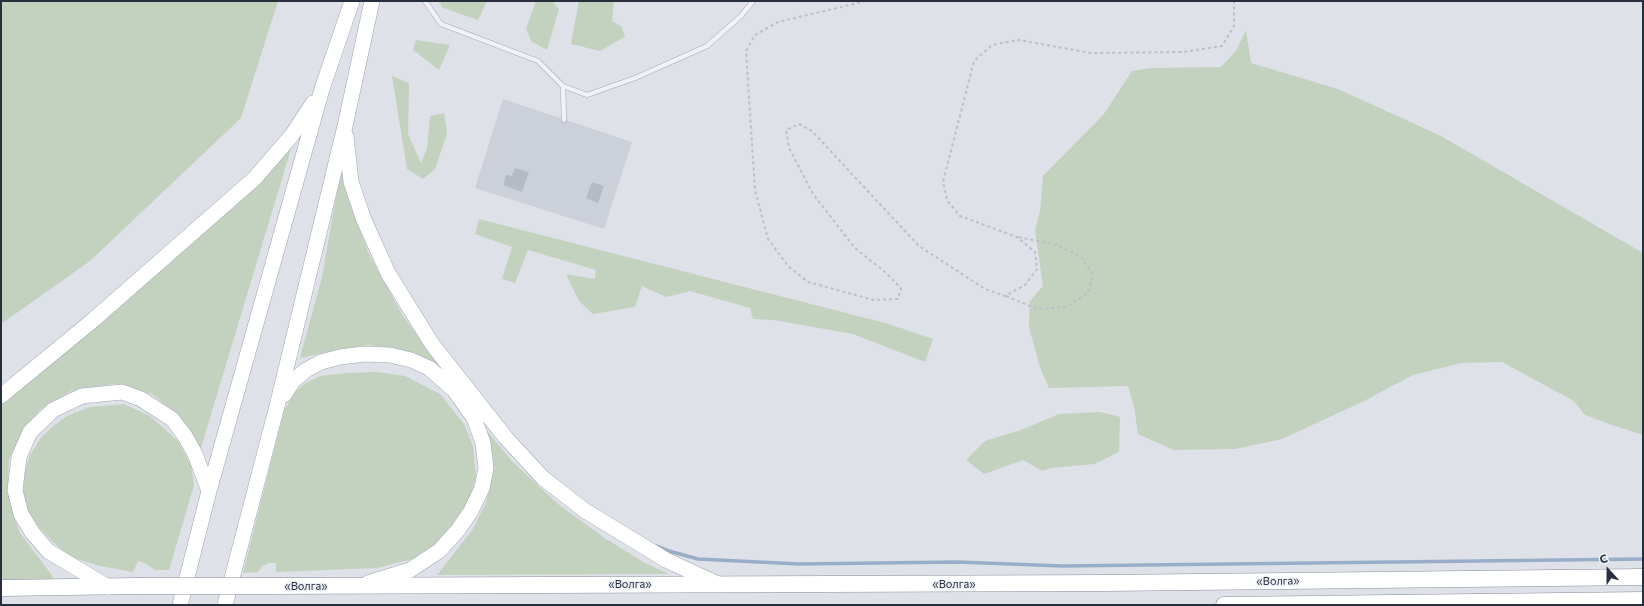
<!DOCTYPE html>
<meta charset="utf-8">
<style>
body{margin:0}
#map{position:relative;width:1644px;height:606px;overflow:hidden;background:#dee1e7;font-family:Commissioner,sans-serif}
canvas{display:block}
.frame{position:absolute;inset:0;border:2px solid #272f3e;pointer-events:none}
.north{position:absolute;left:1588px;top:550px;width:40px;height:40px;-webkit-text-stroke:3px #edf0f5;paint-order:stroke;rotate:339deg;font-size:11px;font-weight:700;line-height:16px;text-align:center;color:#272f3e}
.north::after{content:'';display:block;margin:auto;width:14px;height:18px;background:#272f3e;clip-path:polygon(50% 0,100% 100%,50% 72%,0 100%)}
</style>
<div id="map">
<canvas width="1644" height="606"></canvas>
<div class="frame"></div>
<div class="north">С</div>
</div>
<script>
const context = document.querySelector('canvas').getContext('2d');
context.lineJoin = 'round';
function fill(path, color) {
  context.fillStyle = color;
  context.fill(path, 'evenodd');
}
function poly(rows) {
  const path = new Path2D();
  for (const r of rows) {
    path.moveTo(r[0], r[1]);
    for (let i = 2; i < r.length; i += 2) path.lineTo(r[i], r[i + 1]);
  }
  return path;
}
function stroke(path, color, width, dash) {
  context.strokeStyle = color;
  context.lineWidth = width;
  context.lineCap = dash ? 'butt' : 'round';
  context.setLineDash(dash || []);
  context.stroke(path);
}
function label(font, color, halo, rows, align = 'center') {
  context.font = font + ' Commissioner,sans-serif';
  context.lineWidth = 3;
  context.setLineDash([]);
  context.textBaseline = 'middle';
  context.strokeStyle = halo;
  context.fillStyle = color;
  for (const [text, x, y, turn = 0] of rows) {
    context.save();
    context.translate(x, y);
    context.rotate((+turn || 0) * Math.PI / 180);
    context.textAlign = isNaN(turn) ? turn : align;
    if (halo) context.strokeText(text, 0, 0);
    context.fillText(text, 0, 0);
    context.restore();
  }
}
fill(poly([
 [503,99,632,142,604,229,475,188]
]), '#ccd0d9');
fill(poly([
 [1,1,278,1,241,118,90,261,1,324],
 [438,1,487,1,478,20,443,8],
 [536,1,552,1,559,9,547,50,532,42,526,29],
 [579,1,614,1,612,21,622,27,625,37,600,51,571,44],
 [1246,30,1251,63,1338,89,1441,136,1643,253,1643,435,1609,424,1585,415,1574,401,1502,362,1461,363,1413,375,1362,402,1282,439,1235,449,1174,450,1138,434,1134,406,1128,386,1049,388,1040,367,1029,327,1030,301,1043,286,1035,230,1040,211,1043,176,1104,114,1132,71,1151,68,1221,67,1236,51],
 [416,40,450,45,439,70,413,50],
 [392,76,409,83,408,134,421,163,427,148,430,116,444,113,447,134,435,169,423,179,407,169],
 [291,149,200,451,176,413,152,394,114,384,71,391,40,410,22,434,9,460,8,488,12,511,20,533,51,574,54,581,1,581,1,404,251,191],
 [343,158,354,211,368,252,403,316,425,346,447,375,426,360,399,349,370,345,336,350,300,358,322,277],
 [479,219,889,324,933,339,925,362,853,334,774,320,753,319,750,308,690,291,666,297,642,286,635,307,593,314,579,301,566,274,595,279,596,270,528,250,515,283,502,279,512,247,475,234],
 [377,372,405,376,440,394,464,424,473,446,476,477,468,505,442,540,420,557,377,568,276,572,276,563,269,563,262,566,258,572,243,573,284,411,294,393,304,384,320,376,348,373],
 [124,404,150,416,178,441,191,465,194,485,169,570,155,570,145,563,138,561,133,572,100,566,70,557,54,543,38,526,28,510,23,493,24,474,30,455,40,439,52,427,67,416,90,407],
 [1100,412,1120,417,1119,452,1094,464,1052,468,1042,471,1023,460,984,474,966,460,985,441,1021,430,1059,414],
 [487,431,512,461,558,504,606,539,645,563,669,574,437,575,473,529,486,503,492,473]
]), '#c3d1bf');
stroke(poly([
 [656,546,669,551,698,559,799,564,957,562,1062,566,1643,559]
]), '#98adc8', 3.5);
fill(poly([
 [515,168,529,172,522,192,503,185,506,175,512,176],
 [592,182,604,186,598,203,586,198]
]), '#b5bac4');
const service = poly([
 [425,1,441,24,538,61,563,86,564,120],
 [563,86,587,95,635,78,707,46,741,16,753,1]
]);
const primary = poly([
 [346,136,351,182,364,220,388,273,432,344,506,438,543,478,584,510,666,560,718,584],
 [284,395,293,381,306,370,321,362,340,357,364,354,390,355,411,360,429,368,454,390,474,418,483,443,486,468,482,488,471,511,458,530,439,551,410,570,368,583],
 [1,396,92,321,255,178,292,135,313,103],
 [108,587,48,551,32,532,21,514,15,490,19,457,30,432,53,410,82,396,122,392,141,399,172,419,185,436,195,454,209,491],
 [180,605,209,491,322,89,352,1],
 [225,605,277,406,345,126,372,1]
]);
const trunk = poly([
 [265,586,1107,583,1643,577],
 [1,588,137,586],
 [1224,605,1643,600]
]);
stroke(service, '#a3a8b1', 5.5);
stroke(primary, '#9da5b3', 16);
stroke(trunk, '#858e9e', 17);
stroke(poly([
 [866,1,778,22,755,35,746,51,755,190,768,239,788,266,808,282,874,300,898,299,901,288,885,272,855,248,813,194,789,148,786,130,799,124,812,131,919,246,985,289,1005,296,1025,285,1037,269,1035,252,1017,237,960,216,947,200,943,182,974,61,992,45,1019,40,1091,53,1183,52,1222,46,1234,26,1234,1],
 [1006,296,1037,309,1066,307,1088,293,1093,276,1082,258,1057,245,1018,237]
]), '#bcbfc6', 2, [3, 3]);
stroke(service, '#f0f2f6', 4.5);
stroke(primary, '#fff', 15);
stroke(trunk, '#fff', 16);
const trunkBridge = poly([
 [137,586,265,586]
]);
stroke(trunkBridge, '#858e9e', 17, []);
stroke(trunkBridge, '#fff', 16);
label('11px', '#272f3e', '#edf0f5', [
 ["«Волга»",1278,581,-1],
 ["«Волга»",630,584],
 ["«Волга»",954,584],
 ["«Волга»",306,586]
]);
</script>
